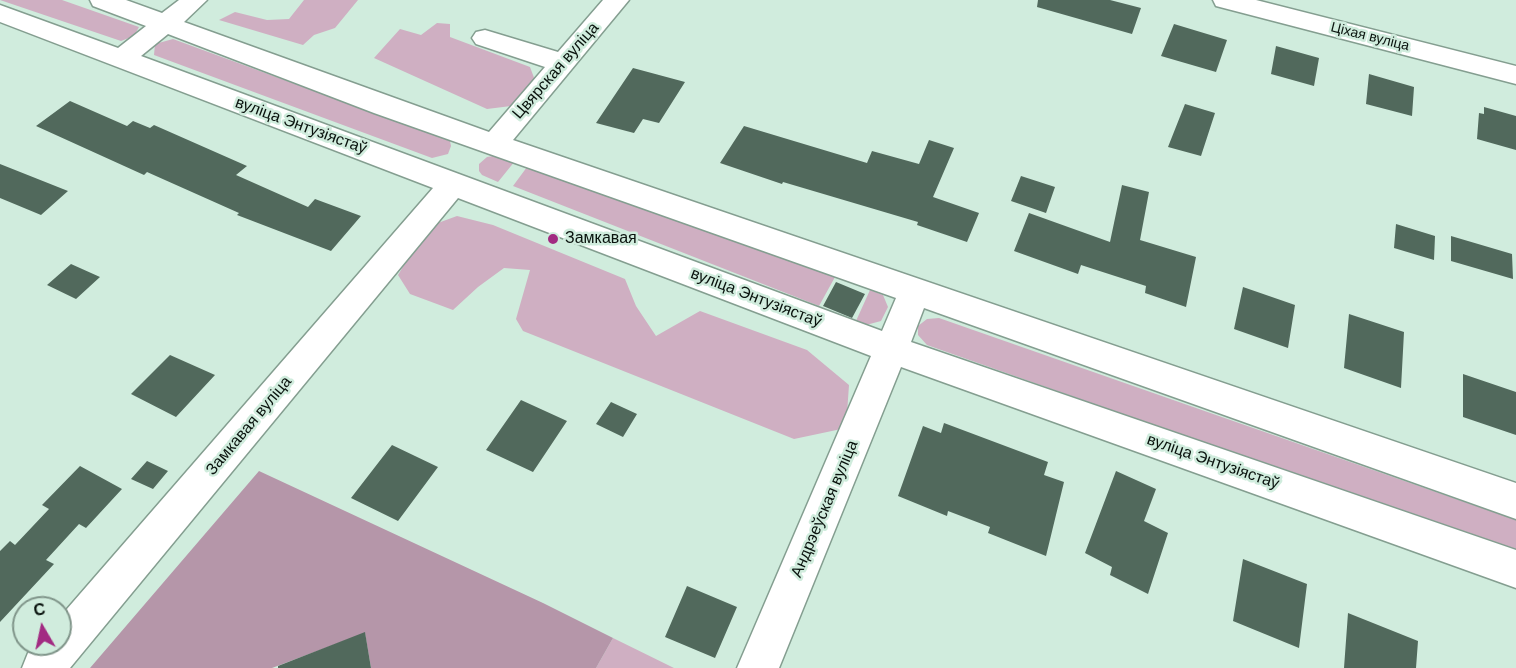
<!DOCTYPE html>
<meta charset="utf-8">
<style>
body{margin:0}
#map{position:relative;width:1516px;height:668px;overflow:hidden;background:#d0ecdd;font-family:Arial,sans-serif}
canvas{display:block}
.north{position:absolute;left:12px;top:596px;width:60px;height:60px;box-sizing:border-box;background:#d0ecdd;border:2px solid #80958a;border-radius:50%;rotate:351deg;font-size:16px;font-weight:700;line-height:24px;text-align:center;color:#09120d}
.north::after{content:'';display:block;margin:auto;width:21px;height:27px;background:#a22b82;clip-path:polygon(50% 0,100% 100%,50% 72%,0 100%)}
</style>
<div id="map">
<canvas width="1516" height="668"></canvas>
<div class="north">С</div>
</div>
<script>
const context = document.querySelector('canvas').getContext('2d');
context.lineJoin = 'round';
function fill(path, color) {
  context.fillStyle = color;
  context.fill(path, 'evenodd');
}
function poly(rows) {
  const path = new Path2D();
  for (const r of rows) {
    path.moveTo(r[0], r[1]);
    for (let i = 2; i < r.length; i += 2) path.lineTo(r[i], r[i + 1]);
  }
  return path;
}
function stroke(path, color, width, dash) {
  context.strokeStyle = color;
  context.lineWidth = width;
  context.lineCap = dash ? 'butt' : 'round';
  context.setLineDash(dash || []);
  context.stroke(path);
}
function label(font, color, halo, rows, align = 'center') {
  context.font = font + ' Arial,sans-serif';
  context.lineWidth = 5;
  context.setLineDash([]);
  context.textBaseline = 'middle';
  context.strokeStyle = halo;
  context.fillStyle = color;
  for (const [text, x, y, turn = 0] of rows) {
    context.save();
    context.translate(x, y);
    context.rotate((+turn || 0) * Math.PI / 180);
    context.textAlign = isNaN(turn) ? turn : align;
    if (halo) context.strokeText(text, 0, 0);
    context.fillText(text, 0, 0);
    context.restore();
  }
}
fill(poly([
 [0,0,62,0,139,27,134,36,121,41],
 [304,0,358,0,335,28,314,35,303,45,219,20,235,12,267,20,289,19],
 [437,23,450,24,450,37,530,67,536,83,511,106,487,109,374,58,400,29,421,35],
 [173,39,450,141,451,146,448,154,432,158,154,55,155,44],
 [499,155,515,161,498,182,482,175,479,171,479,164,487,157],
 [527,167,835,277,819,306,513,186],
 [457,216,493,225,625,279,636,306,656,336,700,311,807,350,849,385,846,428,794,439,523,331,516,319,530,270,504,268,478,287,453,310,410,294,398,275,427,227],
 [870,290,883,295,888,307,881,321,866,325,856,321],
 [939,318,1516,520,1516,553,927,345,918,335,918,326,927,319],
 [613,638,674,668,596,668]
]), '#cfafc2');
fill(poly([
 [259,471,543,603,613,638,596,668,371,668,365,633,272,668,90,668]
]), '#b596a9');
fill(poly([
 [1038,0,1110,0,1141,8,1132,34,1037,7],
 [1174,24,1227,40,1216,72,1161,56],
 [1276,46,1319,58,1314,86,1271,74],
 [633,68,685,82,659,123,643,119,634,133,596,123],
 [1369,74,1414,87,1412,116,1366,104],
 [70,101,127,126,133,121,150,128,154,125,247,166,236,175,308,207,315,199,361,216,331,251,237,215,239,213,147,172,144,175,36,126],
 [1185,104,1215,113,1201,156,1168,147],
 [1484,107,1516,116,1516,150,1477,139,1479,113,1484,114],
 [744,126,867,163,872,151,919,164,929,140,954,148,933,197,979,213,967,242,917,225,918,222,783,182,782,184,720,163],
 [0,164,68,191,41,215,0,198],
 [1021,176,1055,187,1046,213,1011,201],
 [1122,185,1149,192,1140,240,1196,257,1186,307,1145,293,1146,286,1081,265,1078,274,1014,251,1029,213,1110,242],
 [1396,224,1435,236,1434,260,1394,248],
 [1451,236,1512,254,1513,279,1451,261],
 [71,264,100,277,76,299,47,285],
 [836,282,865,294,852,318,823,306],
 [1243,287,1295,305,1288,348,1234,329],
 [1349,314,1404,332,1401,388,1344,368],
 [170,355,215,375,176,417,131,394],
 [1463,374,1516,392,1516,435,1463,417],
 [521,400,567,421,533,472,486,450],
 [611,402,637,414,623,437,596,424],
 [944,423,1048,462,1044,475,1064,482,1046,556,988,533,990,527,948,511,947,516,898,496,923,426,941,433],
 [392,445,438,467,398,521,351,498],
 [147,461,168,471,153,489,131,479],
 [80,466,122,489,86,528,79,524,46,560,54,564,0,622,0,551,10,541,15,545,49,509,42,505],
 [1116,471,1156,489,1144,521,1168,533,1148,594,1110,575,1112,567,1085,553],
 [1243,559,1307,584,1299,648,1233,621],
 [687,586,737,607,715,658,665,637],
 [1348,613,1418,641,1416,668,1344,668],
 [365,632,371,668,278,668,278,666]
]), '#51695c');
const minor = poly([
 [90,0,126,0,162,13,179,0,207,0,184,22,489,132,545,67,476,44,472,38,476,32,485,30,558,52,603,0,629,0,513,140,1516,483,1516,519,924,308,911,342,1516,550,1516,588,901,367,779,668,737,668,871,356,458,198,70,668,22,668,28,653,37,644,60,644,60,617,433,188,0,22,0,5,118,48,146,26,93,6,90,0],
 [168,34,374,113,896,298,882,331,141,56,168,34],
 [1213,0,1256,0,1516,66,1516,84,1216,6,1213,0]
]);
stroke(minor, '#849e90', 3);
fill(minor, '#fff');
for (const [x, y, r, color] of [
 [553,239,6,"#a22b82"]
]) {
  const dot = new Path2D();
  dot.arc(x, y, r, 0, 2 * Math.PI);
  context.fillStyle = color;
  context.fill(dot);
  stroke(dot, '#d0ecdd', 2);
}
label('14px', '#09120d', '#d0ecdd', [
 ["Ціхая вуліца",1370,37,14]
]);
label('16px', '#09120d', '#d0ecdd', [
 ["Цвярская вуліца",556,71,-49],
 ["вуліца Энтузіястаў",301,126,20],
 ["вуліца Энтузіястаў",756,298,21],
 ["Замкавая вуліца",249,426,-50],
 ["вуліца Энтузіястаў",1213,462,19],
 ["Андрэеўская вуліца",825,509,-67]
]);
label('16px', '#09120d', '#d0ecdd', [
 ["Замкавая",565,239]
], 'left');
</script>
